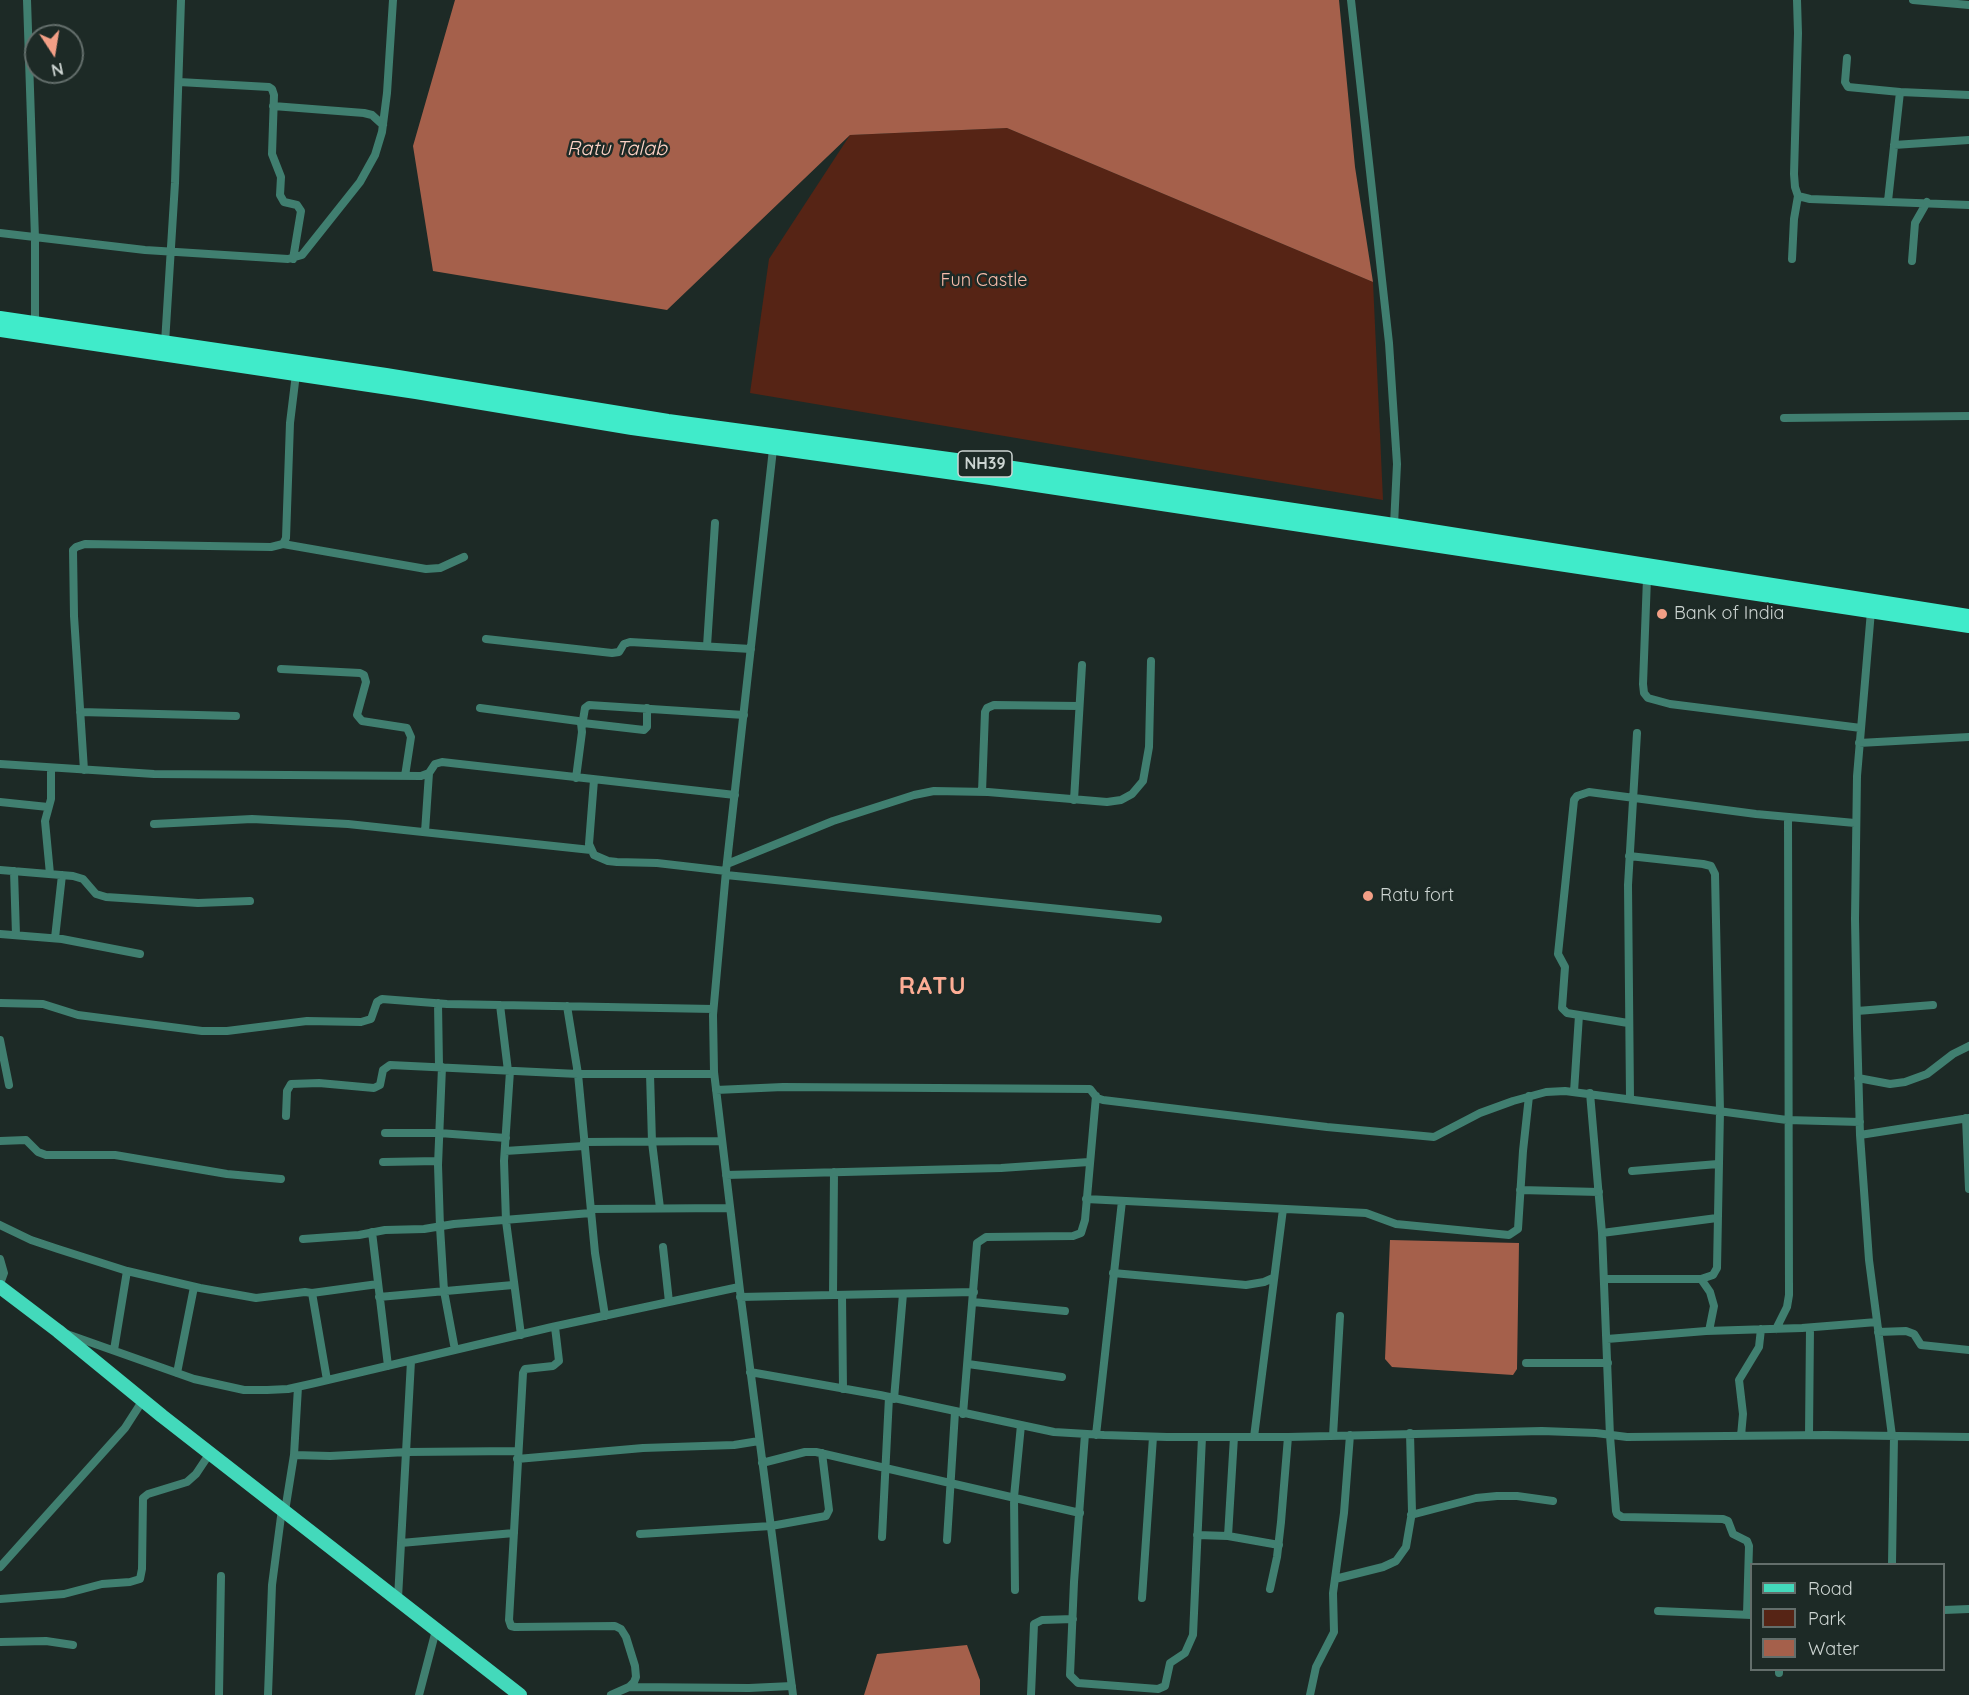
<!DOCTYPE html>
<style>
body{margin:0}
#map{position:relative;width:1969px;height:1695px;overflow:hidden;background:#1d2a26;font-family:Quicksand,sans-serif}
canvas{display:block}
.legend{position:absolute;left:1750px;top:1563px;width:195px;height:108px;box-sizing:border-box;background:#1d2a26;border:2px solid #636e6b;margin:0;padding:8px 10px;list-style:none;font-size:18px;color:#cdd5d2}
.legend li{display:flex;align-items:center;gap:12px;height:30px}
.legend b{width:30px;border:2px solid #636e6b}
.north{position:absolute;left:24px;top:24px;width:60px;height:60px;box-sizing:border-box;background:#1d2a26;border:2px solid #636e6b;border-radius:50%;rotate:168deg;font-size:16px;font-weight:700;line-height:24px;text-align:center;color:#cdd5d2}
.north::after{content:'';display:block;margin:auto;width:21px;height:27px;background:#f39f86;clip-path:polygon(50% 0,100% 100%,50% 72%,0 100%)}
</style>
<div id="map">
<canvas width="1969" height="1695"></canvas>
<ul class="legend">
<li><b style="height:8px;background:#43d9bb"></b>Road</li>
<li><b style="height:16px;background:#562415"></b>Park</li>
<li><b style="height:16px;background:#a5604b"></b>Water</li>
</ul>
<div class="north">N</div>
</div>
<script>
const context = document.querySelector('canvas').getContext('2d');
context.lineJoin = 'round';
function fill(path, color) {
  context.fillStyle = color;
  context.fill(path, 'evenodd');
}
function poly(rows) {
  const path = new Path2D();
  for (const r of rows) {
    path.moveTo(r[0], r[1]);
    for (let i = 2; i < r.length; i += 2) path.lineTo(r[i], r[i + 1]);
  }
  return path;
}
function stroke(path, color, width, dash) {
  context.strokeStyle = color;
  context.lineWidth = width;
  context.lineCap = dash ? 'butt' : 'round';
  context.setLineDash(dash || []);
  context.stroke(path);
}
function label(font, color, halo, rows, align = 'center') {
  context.font = font + ' Quicksand,sans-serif';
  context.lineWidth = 5;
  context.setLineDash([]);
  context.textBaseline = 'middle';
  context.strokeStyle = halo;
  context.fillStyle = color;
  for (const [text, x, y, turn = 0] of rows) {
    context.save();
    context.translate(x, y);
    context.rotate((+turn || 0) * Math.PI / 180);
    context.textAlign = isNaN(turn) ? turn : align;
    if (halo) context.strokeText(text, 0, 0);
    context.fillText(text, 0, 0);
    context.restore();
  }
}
fill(poly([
 [1007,128,1373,282,1383,500,750,393,769,259,850,135]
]), '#562415');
fill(poly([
 [455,0,1339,0,1355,167,1373,282,1007,128,850,135,667,310,433,271,413,146],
 [1390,1240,1519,1243,1517,1369,1513,1375,1392,1367,1385,1359],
 [967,1645,980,1680,980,1695,864,1695,877,1654]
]), '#a5604b');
stroke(poly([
 [27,0,35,238,35,323],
 [1351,0,1389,343,1397,464,1394,525],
 [1797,0,1798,33,1794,174,1795,187,1798,196,1810,199,1969,205],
 [1913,0,1969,5],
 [1847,58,1845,82,1848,87,1900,92,1969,95],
 [179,82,269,87,272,89,274,95,272,154,281,177,280,195,284,202,297,205,301,211,293,259],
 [273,106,364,113,372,115,383,125],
 [1894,145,1969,140],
 [1888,201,1900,92],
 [0,233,145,250,288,259,302,255,360,182,375,155,382,132,387,93,393,0],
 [1792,259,1794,219,1798,196],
 [1912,261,1915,223,1927,202],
 [165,343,175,183,181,0],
 [1784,418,1969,416],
 [773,449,726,871,713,1015,714,1072,741,1299,793,1695],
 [283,544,426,569,440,568,464,557],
 [1647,578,1643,684,1644,693,1648,698,1670,704,1861,728],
 [1871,611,1857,776,1855,919,1857,1028,1860,1135,1869,1260,1892,1436],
 [486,639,612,653,619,652,624,644,630,642,751,649],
 [707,646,715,523],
 [281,669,360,673,364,675,366,682,357,715,362,721,407,728,411,737,405,776],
 [480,708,578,721,581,723,582,732,576,778],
 [80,712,236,716],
 [583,723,644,730,647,727,647,708],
 [582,726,585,708,589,705,744,715],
 [1859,743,1969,737],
 [0,764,154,774,421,776,429,773,435,764,442,762,735,795],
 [84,770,74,616,73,550,76,547,85,544,271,547,283,544,286,538,290,423,296,374],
 [594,780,589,844,594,855,608,861,617,862,657,863,726,871],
 [982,792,985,712,987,708,994,705,1079,706],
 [1074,800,1082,665],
 [0,802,48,807],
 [154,824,252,819,348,824,591,850],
 [425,832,429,773],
 [727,864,833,821,914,795,934,791,988,792,1107,802,1121,800,1132,794,1143,781,1149,747,1151,661],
 [0,870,73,876,83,879,96,894,106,897,198,903,250,901],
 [14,871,16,935],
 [50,874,45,821,51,799,51,768],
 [726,875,1158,919],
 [0,934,62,939,140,954],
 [55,938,62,875],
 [0,1003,43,1004,78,1015,202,1031,227,1031,307,1021,361,1022,371,1019,377,1002,382,999,447,1004,713,1009],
 [438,1003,439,1066],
 [500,1005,508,1071],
 [567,1006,578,1074,595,1253,605,1316],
 [1857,1011,1933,1005],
 [1628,1023,1567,1013,1562,1008,1565,967,1558,954,1574,800,1577,796,1589,792,1756,814,1855,823],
 [0,1040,9,1085],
 [442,1067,438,1165,440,1227,444,1291,455,1350],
 [510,1071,504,1161,506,1221,521,1335],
 [650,1074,652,1142,660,1208],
 [1858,1078,1890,1084,1905,1082,1927,1074,1953,1054,1969,1046],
 [716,1090,783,1087,1090,1089,1097,1098,1103,1100,1327,1127,1434,1137,1480,1113,1513,1101,1546,1092,1565,1091,1787,1120,1860,1122],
 [1574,1092,1579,1015],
 [1590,1093,1602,1233,1610,1436,1616,1511,1617,1514,1622,1517,1723,1519,1728,1521,1733,1534,1747,1541,1749,1546,1747,1614],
 [1630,1098,1628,885,1637,733],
 [286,1116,287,1091,291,1084,319,1083,374,1088,380,1085,383,1070,390,1065,578,1074,714,1074],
 [1966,1118,1969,1189],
 [385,1133,439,1133,506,1138],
 [1860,1135,1969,1118],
 [0,1141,26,1140,38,1152,46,1155,115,1155,227,1174,281,1179],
 [584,1142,722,1141],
 [505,1151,584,1146],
 [383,1162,438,1161],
 [1632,1171,1718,1164],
 [726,1175,1001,1168,1089,1162],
 [1520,1190,1599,1192],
 [1086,1199,1366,1213,1396,1224,1509,1235,1518,1229,1523,1151,1529,1096],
 [591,1209,730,1208],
 [0,1225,31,1240,58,1249,127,1271,200,1288,256,1298,305,1292,312,1293,327,1380],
 [372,1232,388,1366],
 [1602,1233,1717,1218],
 [303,1239,359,1235,385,1230,424,1229,454,1224,591,1213],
 [663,1247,669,1302],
 [0,1259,4,1273,0,1284],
 [1113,1273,1246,1285,1264,1282,1273,1278],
 [1604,1279,1701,1279,1713,1275,1717,1268,1720,1111,1715,874,1711,866,1703,864,1629,856],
 [1701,1279,1710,1292,1714,1306,1709,1331],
 [312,1293,378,1284],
 [833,1295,834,1172],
 [842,1295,843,1389],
 [379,1297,513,1285],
 [740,1297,974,1292],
 [973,1302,1065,1311],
 [555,1327,559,1361,553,1366,525,1369,523,1373,509,1620,511,1626,515,1627,615,1626,621,1629,626,1637,635,1666,636,1677,634,1682,629,1687,611,1695],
 [1776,1329,1787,1307,1789,1295,1788,817],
 [1878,1332,1906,1331,1914,1334,1921,1345,1969,1350],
 [64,1333,194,1379,244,1390,267,1390,288,1389,315,1383,552,1327,739,1287],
 [1607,1339,1706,1331,1802,1328,1877,1322],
 [114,1350,127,1271],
 [1526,1363,1608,1363],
 [968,1364,1062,1377],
 [750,1372,880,1395,1054,1432,1104,1435,1167,1437,1288,1437,1542,1431,1596,1433,1627,1437,1826,1435,1969,1437],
 [177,1373,194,1287],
 [894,1399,903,1294],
 [963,1414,977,1243,986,1237,1073,1236,1081,1233,1085,1220,1096,1096],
 [1085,1434,1074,1582,1070,1675,1078,1683,1158,1689,1165,1686,1170,1663,1185,1653,1193,1635,1202,1437],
 [1096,1435,1122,1201],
 [1809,1435,1810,1328],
 [1333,1436,1340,1316],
 [1741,1436,1743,1414,1739,1380,1759,1347,1761,1329],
 [1254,1437,1283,1209],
 [294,1455,330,1456,407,1452,518,1451],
 [517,1459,643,1448,734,1445,759,1441],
 [762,1463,805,1452,816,1452,1080,1513],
 [285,1511,294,1455,298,1387],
 [1411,1515,1476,1498,1497,1496,1517,1496,1553,1501],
 [640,1534,771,1526,826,1516,829,1510,822,1453],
 [1197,1535,1228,1536,1279,1545],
 [1228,1536,1234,1437],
 [882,1537,889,1397],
 [947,1540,955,1412],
 [401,1543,514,1533],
 [1892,1564,1894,1436],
 [0,1567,125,1428,143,1400],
 [1335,1579,1383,1567,1396,1561,1406,1547,1412,1512,1410,1433],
 [1270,1589,1277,1557,1281,1522,1288,1437],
 [1015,1590,1014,1497,1021,1425],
 [398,1598,411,1361],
 [1142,1598,1153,1437],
 [0,1599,64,1594,102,1584,130,1582,140,1579,142,1569,143,1498,148,1494,187,1482,196,1474,210,1453],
 [1944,1610,1969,1609],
 [1658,1611,1751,1615],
 [0,1642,46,1641,73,1645],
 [1779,1673,1779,1670],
 [629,1687,749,1688,792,1686],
 [219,1695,221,1576],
 [268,1695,272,1585,282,1509],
 [419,1695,436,1630],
 [1031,1695,1034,1624,1042,1620,1073,1619],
 [1310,1695,1316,1667,1334,1632,1333,1593,1344,1513,1350,1435]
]), '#407f70', 8);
stroke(poly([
 [0,1287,58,1331,162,1416,520,1695]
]), '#43d9bb', 14);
stroke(poly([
 [0,318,386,375,668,421,993,465,1394,525,1969,616],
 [0,330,416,392,632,428,990,478,1969,626]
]), '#40ebca', 14);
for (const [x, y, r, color] of [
 [1662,614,6,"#f39f86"],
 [1368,896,6,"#f39f86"]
]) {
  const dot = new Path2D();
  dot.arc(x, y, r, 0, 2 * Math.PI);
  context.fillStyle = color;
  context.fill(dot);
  stroke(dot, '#1d2a26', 2);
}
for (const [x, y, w] of [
 [985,464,54]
]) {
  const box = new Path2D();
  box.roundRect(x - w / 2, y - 13, w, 26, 4.5);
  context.fillStyle = '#1d2a26';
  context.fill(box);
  stroke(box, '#cdd5d2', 1.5);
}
label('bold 16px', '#cdd5d2', null, [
 ["NH39",985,464]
]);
label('18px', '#fabdab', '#1d2a26', [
 ["Fun Castle",984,281]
]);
label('18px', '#cdd5d2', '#1d2a26', [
 ["Bank of India",1674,614],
 ["Ratu fort",1380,896]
], 'left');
label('italic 20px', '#fcd2c5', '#1d2a26', [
 ["Ratu Talab",617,149]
]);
context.letterSpacing = '1.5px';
label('bold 24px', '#fdad95', '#1d2a26', [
 ["RATU",933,987]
]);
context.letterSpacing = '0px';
</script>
